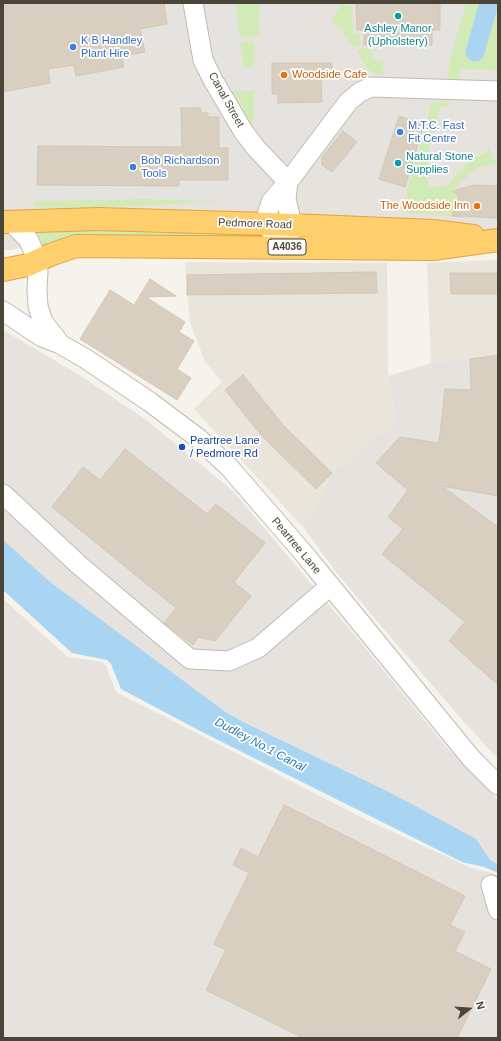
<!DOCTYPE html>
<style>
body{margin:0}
#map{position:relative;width:501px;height:1041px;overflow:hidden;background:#f6f3ec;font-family:Helvetica,sans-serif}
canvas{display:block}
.frame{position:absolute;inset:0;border:4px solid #4b4439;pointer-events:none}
.north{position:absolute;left:449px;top:989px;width:40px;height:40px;-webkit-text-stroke:3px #fff;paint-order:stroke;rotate:73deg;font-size:11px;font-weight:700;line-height:16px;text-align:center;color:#4b4439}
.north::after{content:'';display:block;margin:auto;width:14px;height:18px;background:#4b4439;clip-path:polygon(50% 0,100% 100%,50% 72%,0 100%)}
</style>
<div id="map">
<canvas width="501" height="1041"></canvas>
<div class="frame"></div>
<div class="north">N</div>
</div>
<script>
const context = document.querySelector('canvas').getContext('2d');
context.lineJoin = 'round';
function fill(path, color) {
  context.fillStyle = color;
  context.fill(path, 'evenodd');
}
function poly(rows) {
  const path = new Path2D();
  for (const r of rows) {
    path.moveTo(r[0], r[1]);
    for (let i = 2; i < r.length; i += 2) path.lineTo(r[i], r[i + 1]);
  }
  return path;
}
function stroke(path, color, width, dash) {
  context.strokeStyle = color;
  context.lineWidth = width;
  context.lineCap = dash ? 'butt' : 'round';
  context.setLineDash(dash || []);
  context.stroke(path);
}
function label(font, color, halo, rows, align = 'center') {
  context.font = font + ' Helvetica,sans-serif';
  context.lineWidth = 3.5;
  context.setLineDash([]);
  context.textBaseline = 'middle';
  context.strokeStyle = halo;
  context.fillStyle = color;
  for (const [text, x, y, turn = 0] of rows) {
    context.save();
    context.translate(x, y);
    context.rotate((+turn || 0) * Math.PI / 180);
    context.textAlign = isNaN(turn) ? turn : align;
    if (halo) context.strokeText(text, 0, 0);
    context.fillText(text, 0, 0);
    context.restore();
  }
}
fill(poly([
 [498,260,498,355,431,363,427,263],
 [185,262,387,263,388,376,396,423,332,473,303,527,194,409,222,382,205,362,190,322]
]), '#eae5da');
fill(poly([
 [3,3,498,3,498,240,46,239,12,250,3,250],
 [3,330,81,376,145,419,233,491,362,644,445,745,498,800,498,869,303,767,3,563],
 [498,355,498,759,465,723,376,620,337,573,303,527,332,473,396,423,388,376,431,363],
 [3,599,68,657,102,662,106,666,116,692,367,820,469,867,492,873,498,876,498,1038,3,1038]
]), '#e6e2dd');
fill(poly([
 [236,3,260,3,259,36,239,37],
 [466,3,498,3,498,70,459,69,460,82,447,80,451,54],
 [341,5,352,6,353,33,360,34,361,45,354,47,340,28,331,20],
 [253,41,255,47,254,67,243,67,240,42],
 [363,48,371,49,372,60,383,61,383,75,376,74,369,70,365,64,357,51],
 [254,90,254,122,246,123,231,91],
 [450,101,450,105,440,108,427,157,428,188,447,186,470,160,486,153,489,145,493,160,498,159,498,163,476,168,453,190,459,197,452,216,401,212,432,103],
 [145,199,224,201,137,206,45,208,34,205,35,201,42,200],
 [68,228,266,233,268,237,42,249,40,238,37,233,51,230]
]), '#d2eab5');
fill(poly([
 [193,3,236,3,243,67,254,67,254,87,272,86,272,94,278,94,279,103,295,103,295,102,321,102,321,79,332,79,332,63,340,63,341,75,339,93,331,108,298,152,281,140,259,122,254,122,254,90,220,92,198,32,143,41,140,29,196,19],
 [260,3,282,3,291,17,291,38,332,37,331,58,288,59,288,45,272,45,272,22,259,22],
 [440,3,466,3,451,54,447,80,383,75,383,45,432,45,432,30],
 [235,141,256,171,261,189,259,195,246,200,224,201,145,199,38,201,37,185,179,186,179,180,227,180,228,148]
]), '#e5e3e0');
fill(poly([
 [3,540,50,582,224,711,243,722,391,793,476,839,490,860,498,864,498,873,484,867,462,862,206,734,121,689,111,664,107,660,72,653,3,590]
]), '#a9d4f2');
stroke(poly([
 [475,52,489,3]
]), '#a9d4f2', 19);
const building = poly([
 [3,3,164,3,167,24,140,29,145,52,121,56,124,67,76,76,74,65,48,69,50,83,3,92,3,3],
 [356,3,440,3,440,30,432,30,432,45,364,45,364,30,357,30,356,3],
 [272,63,332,63,332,79,321,79,322,102,278,103,278,94,272,94,272,63],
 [181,108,200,108,201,113,208,113,208,117,219,117,219,148,228,148,228,180,179,180,179,186,37,185,38,146,182,147,181,108],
 [399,116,424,124,405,187,379,179,399,116],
 [343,131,357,142,332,172,322,165,322,157,343,131],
 [473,185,498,186,498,218,452,216,459,197,453,191,473,185],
 [376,272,377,293,187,295,187,275,376,272],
 [450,273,498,273,498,294,451,294,450,273],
 [150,279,176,296,146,297,185,322,179,332,194,341,177,369,191,378,177,400,80,339,110,290,134,305,150,279],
 [498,355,498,496,442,486,498,527,498,685,449,641,465,622,382,554,403,529,388,517,408,490,376,463,400,437,439,443,445,389,471,390,470,359,498,355],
 [243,375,284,426,332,473,316,489,261,435,225,390,243,375],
 [125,449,207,514,216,504,265,543,234,582,251,596,215,641,198,637,193,645,166,624,164,623,176,608,52,507,83,467,100,480,125,449],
 [284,805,465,896,450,925,465,932,455,951,491,969,457,1038,303,1038,206,990,226,950,214,944,249,873,233,865,241,848,258,857,284,805]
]);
fill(building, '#d8cfc1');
stroke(building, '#d3c7b4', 1);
const minor = poly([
 [193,3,203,60,213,80,243,131,255,147,288,182],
 [11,222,28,239,34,252,38,271,37,290,38,306,43,322,58,341],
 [275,236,271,231,268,224,267,215,271,202,288,182,348,102,360,92,371,87,498,91],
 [288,239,292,225,286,199,288,182],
 [3,311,42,337,60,344,86,359,150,402,198,438,229,467,306,556,471,758,498,785],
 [3,494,79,565,190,659,229,661,258,648,330,586],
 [491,885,498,910]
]);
const highway = poly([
 [3,222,98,219,268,224,433,231,473,236],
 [3,270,28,265,50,255,76,246,433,249,498,240]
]);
stroke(minor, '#c2bbae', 21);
stroke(highway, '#e0a43c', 24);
stroke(minor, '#fff', 19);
stroke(highway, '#ffcf6e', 22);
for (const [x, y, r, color] of [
 [398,16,4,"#0f9aa8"],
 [73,47,4,"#3f7fe0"],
 [284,75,4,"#e8710a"],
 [400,132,4,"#3f7fe0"],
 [398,163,4,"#0f9aa8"],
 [133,167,4,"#3f7fe0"],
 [477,206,4,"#e8710a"],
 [182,447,4,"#1a4fb4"]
]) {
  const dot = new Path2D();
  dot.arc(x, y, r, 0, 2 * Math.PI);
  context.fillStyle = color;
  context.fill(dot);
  stroke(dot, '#fff', 1.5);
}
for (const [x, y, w] of [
 [287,247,38]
]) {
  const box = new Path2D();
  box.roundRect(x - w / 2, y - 8, w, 16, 3);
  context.fillStyle = '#fff';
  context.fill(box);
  stroke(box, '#4b4439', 1);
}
label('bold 10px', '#4b4439', null, [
 ["A4036",287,247]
]);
label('11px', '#0d838f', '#fff', [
 ["Ashley Manor",398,29],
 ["(Upholstery)",398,42],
 ["Natural Stone",406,157,"left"],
 ["Supplies",406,170,"left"]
]);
label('11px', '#366cbe', '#fff', [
 ["K B Handley",81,41],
 ["Plant Hire",81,54],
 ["M.T.C. Fast",408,126],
 ["Fit Centre",408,139],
 ["Bob Richardson",141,161],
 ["Tools",141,174]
], 'left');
label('11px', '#c56008', '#fff', [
 ["Woodside Cafe",292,75],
 ["The Woodside Inn",469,206,"right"]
], 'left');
label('11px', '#4b4439', '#fff', [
 ["Canal Street",226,100,61],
 ["Pedmore Road",255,224,2],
 ["Peartree Lane",296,546,50]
]);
label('11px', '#164399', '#fff', [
 ["Peartree Lane",190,441],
 ["/ Pedmore Rd",190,454]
], 'left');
label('italic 12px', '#2e7ab2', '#fff', [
 ["Dudley No.1 Canal",260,745,28]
]);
</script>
